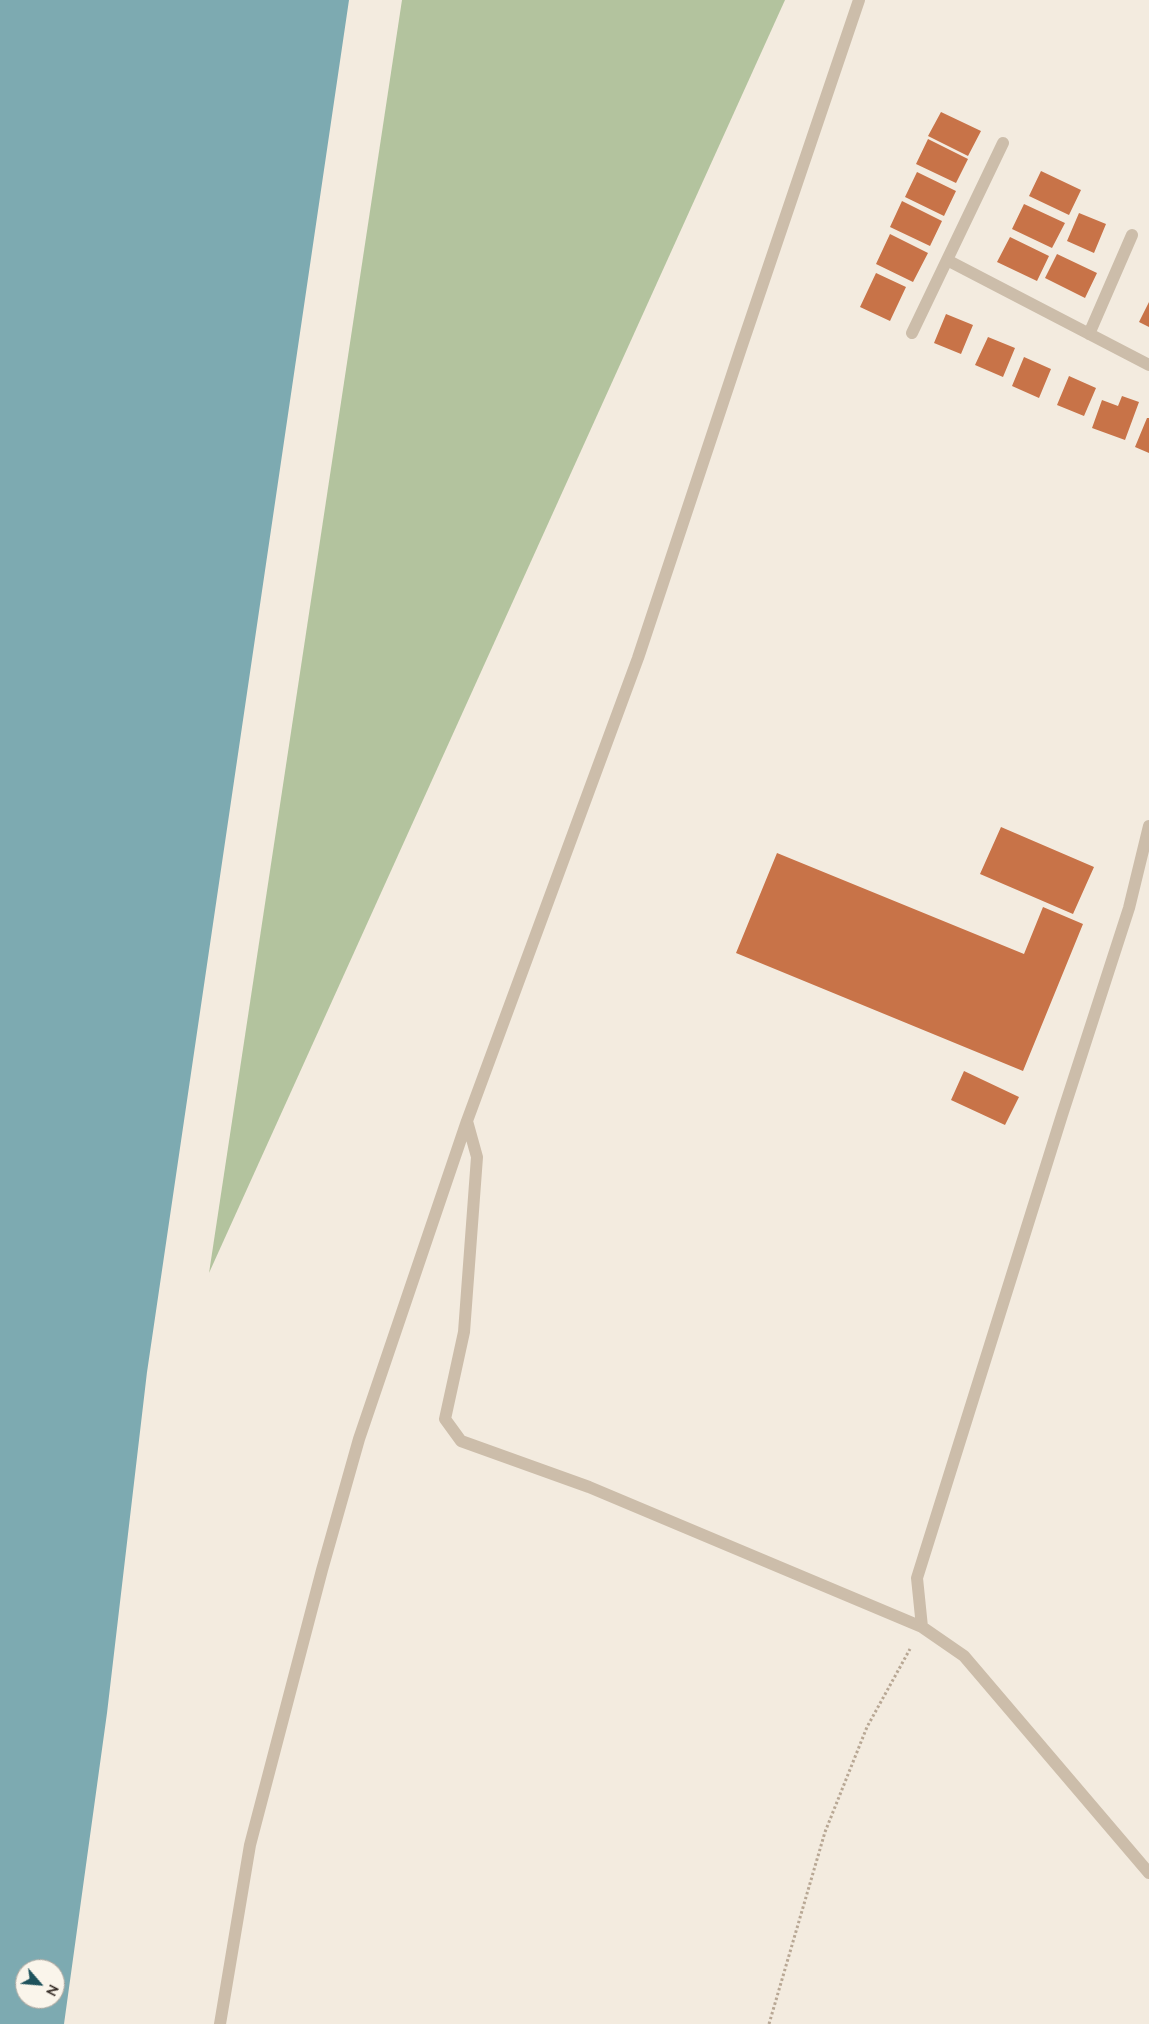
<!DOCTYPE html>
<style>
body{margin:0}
#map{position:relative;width:1149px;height:2024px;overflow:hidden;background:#f3ebdf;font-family:Mulish,sans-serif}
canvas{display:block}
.north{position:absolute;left:15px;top:1959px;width:50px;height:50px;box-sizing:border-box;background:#faf5eb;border:1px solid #ada69e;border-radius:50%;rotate:117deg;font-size:14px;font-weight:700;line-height:20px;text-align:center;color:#39302a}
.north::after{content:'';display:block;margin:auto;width:18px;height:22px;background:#1e525c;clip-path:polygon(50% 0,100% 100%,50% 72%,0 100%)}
</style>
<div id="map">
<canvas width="1149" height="2024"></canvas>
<div class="north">N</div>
</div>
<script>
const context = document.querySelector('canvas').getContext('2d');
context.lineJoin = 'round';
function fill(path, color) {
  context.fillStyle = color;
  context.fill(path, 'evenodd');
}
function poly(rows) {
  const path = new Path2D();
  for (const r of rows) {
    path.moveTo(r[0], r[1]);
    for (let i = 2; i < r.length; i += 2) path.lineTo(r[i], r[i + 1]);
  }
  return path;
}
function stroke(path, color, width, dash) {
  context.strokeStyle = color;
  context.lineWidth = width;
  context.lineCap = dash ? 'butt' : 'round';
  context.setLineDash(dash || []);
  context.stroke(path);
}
fill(poly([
 [402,0,785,0,209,1273]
]), '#b3c39e');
fill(poly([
 [0,0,349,0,147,1372,107,1713,64,2024,0,2024],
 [25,1969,55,1969,55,1999,25,1999]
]), '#7daab1');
fill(poly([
 [941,112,981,131,968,156,928,136],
 [928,139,968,159,956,183,916,164],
 [1041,171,1081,190,1069,215,1029,196],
 [917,172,956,191,944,216,905,197],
 [902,201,942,221,930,246,890,227],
 [1024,204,1065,223,1052,248,1012,229],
 [1079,213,1106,224,1094,253,1067,241],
 [890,234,928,253,913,282,876,264],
 [1010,237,1049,256,1037,281,997,262],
 [1057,254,1097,273,1085,298,1045,278],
 [876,273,906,287,890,321,860,307],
 [1149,302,1149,327,1139,322],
 [946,314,973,325,961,354,934,343],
 [988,337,1015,348,1003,377,975,365],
 [1024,357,1051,369,1039,398,1012,386],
 [1069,376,1096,388,1084,416,1057,405],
 [1122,396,1139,402,1125,440,1092,428,1102,400,1118,406],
 [1147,418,1149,418,1149,453,1135,447],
 [1001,827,1094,867,1073,914,980,874],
 [777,853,1024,954,1043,907,1083,924,1023,1071,736,953],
 [964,1071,1019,1097,1005,1125,951,1100]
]), '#c87348');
stroke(poly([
 [769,2024,825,1832,867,1727,910,1649]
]), '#b8a794', 3, [2.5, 2.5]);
stroke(poly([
 [947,260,1149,365],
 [912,333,1003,143],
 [1089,334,1132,235],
 [467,1121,477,1157,464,1332,445,1419,461,1441,589,1487,922,1627,964,1656,1149,1873],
 [922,1627,917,1578,1062,1115,1129,908,1149,826],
 [220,2024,250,1845,322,1570,359,1439,467,1121,638,658,741,348,859,0]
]), '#ccbdaa', 12);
</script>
